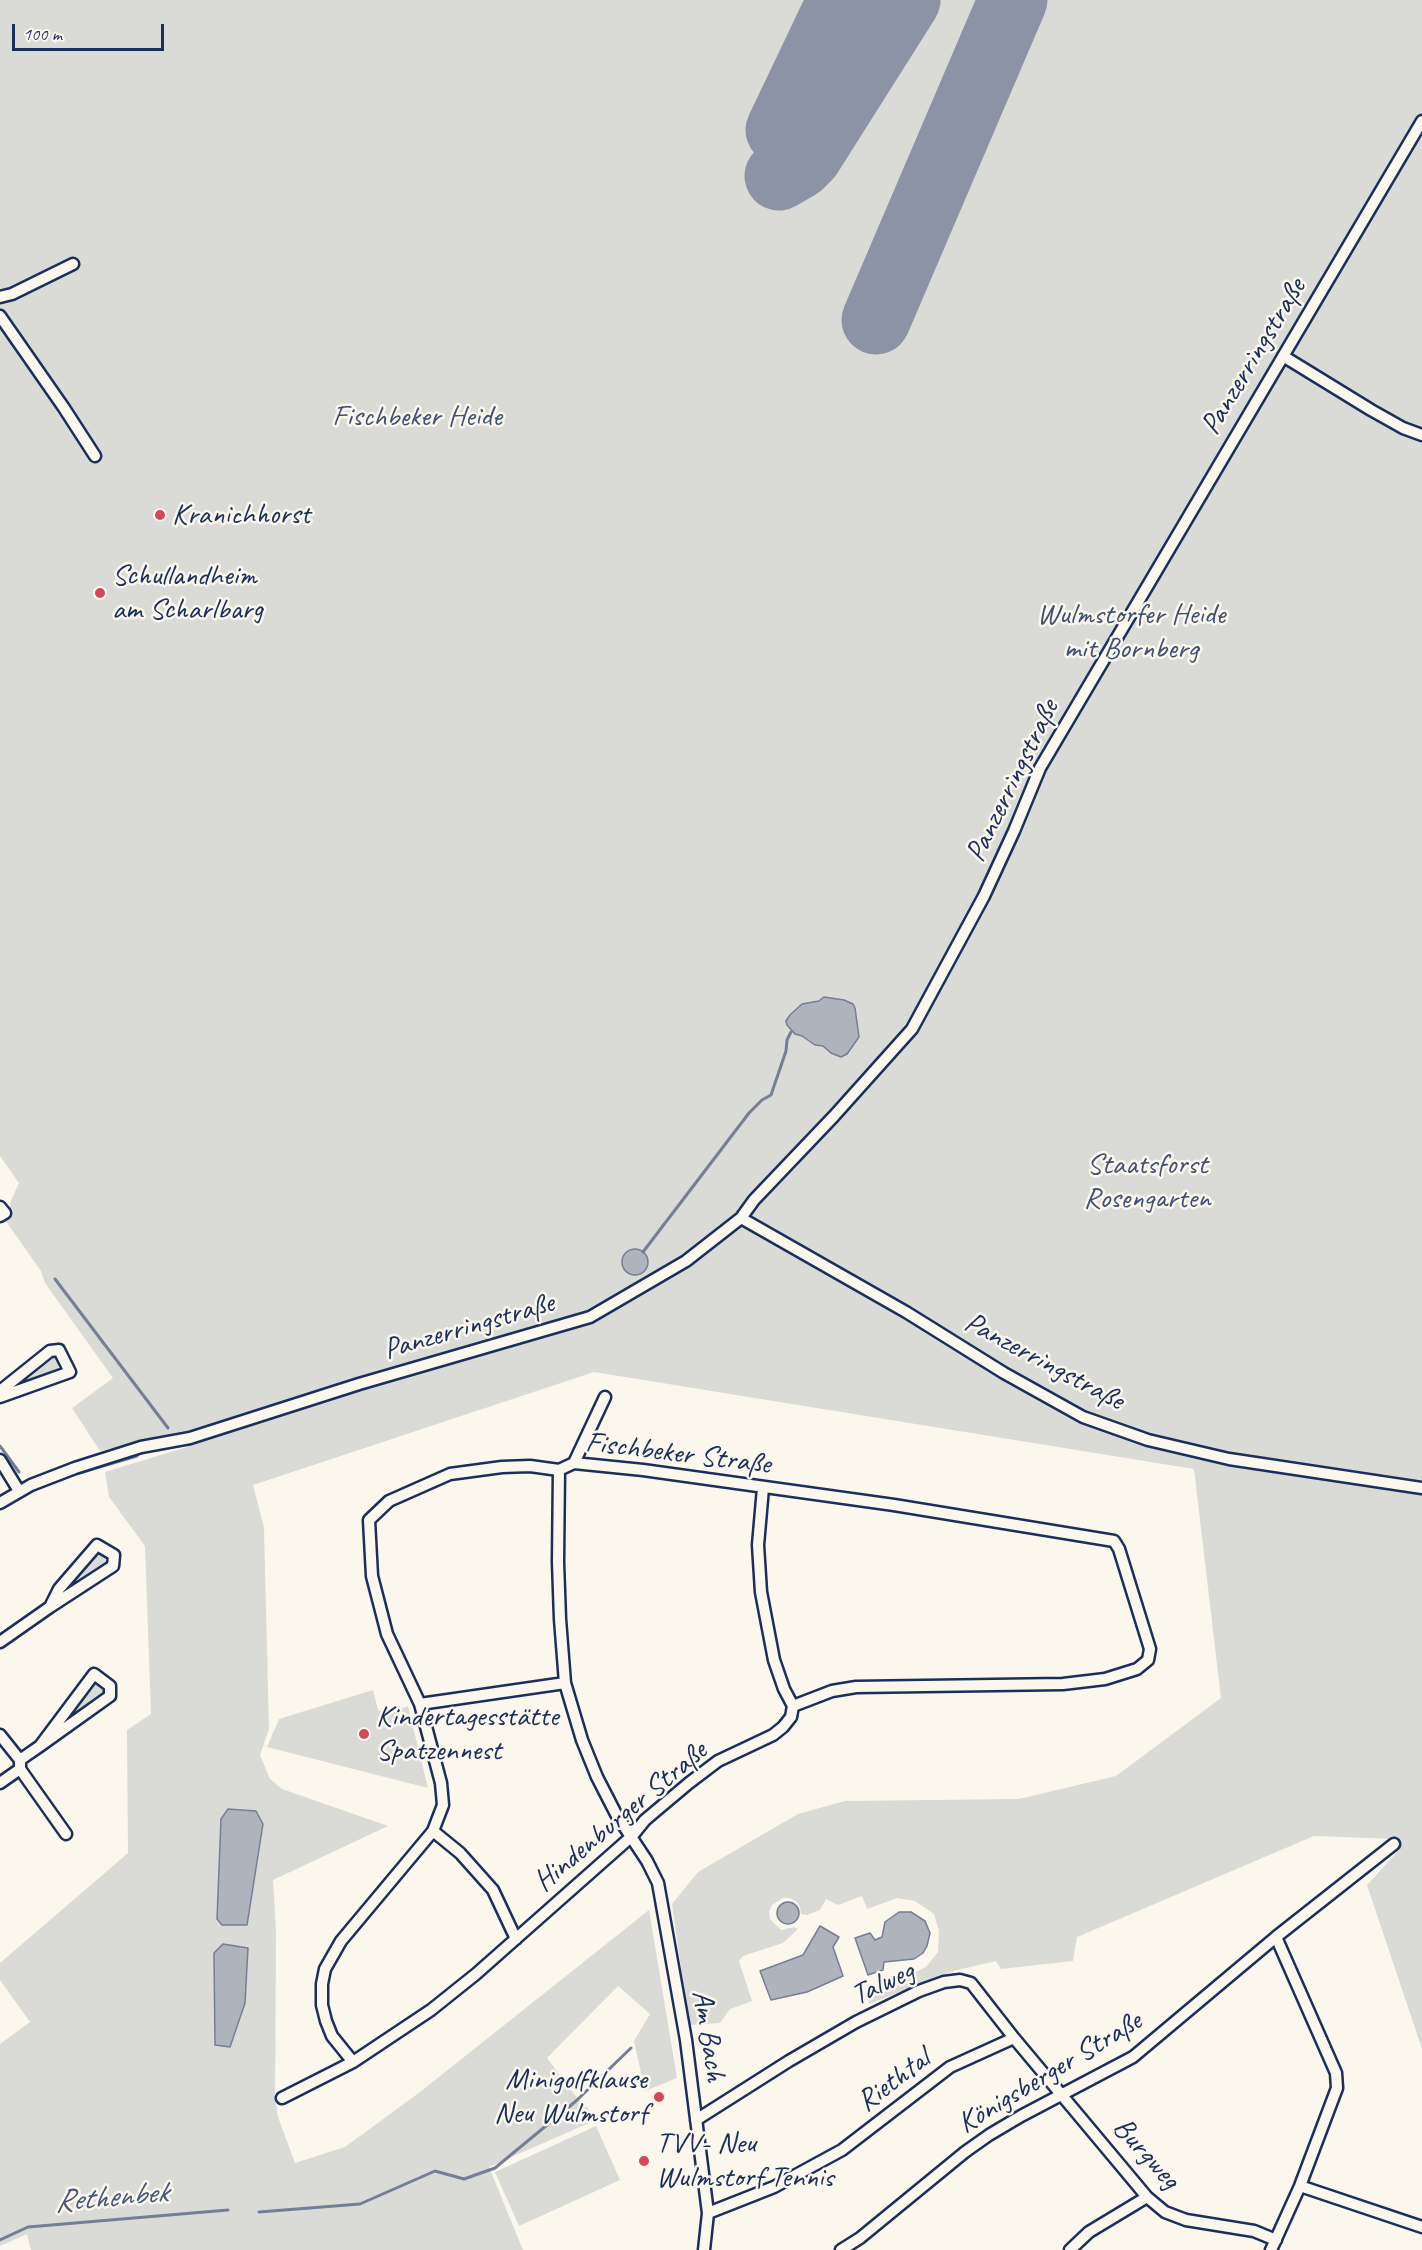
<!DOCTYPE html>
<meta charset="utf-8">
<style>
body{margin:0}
#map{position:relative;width:1422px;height:2250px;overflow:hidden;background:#fbf7ec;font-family:Caveat,sans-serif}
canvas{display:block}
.scale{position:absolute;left:12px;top:24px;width:152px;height:27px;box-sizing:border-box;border:3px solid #1b2f5e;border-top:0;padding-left:8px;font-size:18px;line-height:21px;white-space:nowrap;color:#1b2f5e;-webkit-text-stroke:4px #fbf7ec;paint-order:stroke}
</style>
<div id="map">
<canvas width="1422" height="2250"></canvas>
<div class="scale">100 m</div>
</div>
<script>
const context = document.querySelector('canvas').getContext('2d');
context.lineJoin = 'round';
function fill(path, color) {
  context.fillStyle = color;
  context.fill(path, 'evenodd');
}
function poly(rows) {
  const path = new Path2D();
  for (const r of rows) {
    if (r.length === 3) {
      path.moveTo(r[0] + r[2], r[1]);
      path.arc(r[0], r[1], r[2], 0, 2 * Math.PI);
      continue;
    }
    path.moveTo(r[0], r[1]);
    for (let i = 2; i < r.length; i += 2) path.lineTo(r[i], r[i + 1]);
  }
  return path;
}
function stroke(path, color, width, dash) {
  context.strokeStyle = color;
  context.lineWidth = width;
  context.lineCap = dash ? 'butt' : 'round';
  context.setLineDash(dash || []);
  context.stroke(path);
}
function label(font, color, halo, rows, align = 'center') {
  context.font = font + ' Caveat,sans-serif';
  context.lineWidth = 5;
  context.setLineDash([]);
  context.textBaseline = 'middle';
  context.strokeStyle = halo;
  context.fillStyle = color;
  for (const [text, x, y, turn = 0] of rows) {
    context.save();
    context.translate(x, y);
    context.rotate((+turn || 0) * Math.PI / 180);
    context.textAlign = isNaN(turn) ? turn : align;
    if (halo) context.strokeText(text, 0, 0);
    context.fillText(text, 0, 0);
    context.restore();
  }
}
fill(poly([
 [0,0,1422,0,1422,2049,1367,1885,1400,1849,1396,1839,1314,1836,1077,1937,1073,1961,1001,1969,996,1961,953,1971,869,2004,867,1995,926,1967,938,1952,939,1931,934,1914,915,1901,897,1898,867,1909,862,1896,838,1905,826,1899,820,1910,807,1915,801,1914,800,1907,797,1902,790,1898,783,1898,772,1905,769,1912,770,1919,781,1930,794,1927,798,1929,783,1943,743,1956,739,1961,752,2001,730,2009,720,2023,689,2025,672,1904,698,1872,798,1814,845,1801,1019,1799,1116,1776,1221,1698,1194,1469,594,1372,253,1485,264,1528,269,1729,260,1755,270,1779,282,1789,388,1826,273,1880,276,1930,275,2099,278,2117,295,2163,345,2147,420,2092,649,1910,677,2078,645,2091,634,2041,650,2014,618,1986,547,2058,575,2095,598,2119,489,2167,523,2250,31,2250,27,2234,0,2246,0,2044,30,2022,0,1980,0,1963,128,1853,127,1730,151,1714,145,1546,109,1497,105,1472,187,1447,183,1431,100,1451,72,1408,113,1378,45,1283,41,1271,5,1220,10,1216,10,1203,19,1183,0,1156],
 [912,1029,756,1204,737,1229,688,1265,636,1298,631,1294,741,1218],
 [228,1809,256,1811,263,1824,247,1925,222,1925],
 [248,1949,245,2003,230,2047,216,2045,214,1953],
 [51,1357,57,1359,59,1372,12,1390,15,1382,17,1384,38,1369,36,1366],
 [98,1553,105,1559,106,1566,92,1576,89,1574,69,1588,70,1592,61,1592,94,1554],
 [96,1684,105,1692,105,1695,97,1702,94,1700,67,1720,69,1723,60,1723,91,1685],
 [373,1690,378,1710,387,1715,408,1706,428,1788,267,1747,279,1719],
 [596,2126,620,2180,519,2226,495,2172]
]), '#dadad7');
const water = poly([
 [824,997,844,1000,853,1004,855,1008,859,1037,847,1054,841,1057,831,1053,823,1046,815,1045,802,1036,795,1034,787,1025,786,1021,790,1015,802,1004,819,1001,824,997],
 [635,1262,13],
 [228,1809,256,1811,263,1824,247,1925,222,1925,217,1919,221,1819,228,1809],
 [788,1913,11],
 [899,1912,911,1912,925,1921,930,1933,927,1946,923,1953,914,1959,884,1962,883,1970,868,1975,855,1938,870,1933,875,1940,882,1937,885,1922,899,1912],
 [820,1926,839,1937,833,1947,843,1976,807,1992,771,2000,760,1971,803,1955,820,1926],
 [223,1944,248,1948,245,2003,230,2047,215,2045,214,1953,223,1944]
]);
fill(water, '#afb3bb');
stroke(water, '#747e96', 1.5);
stroke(poly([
 [643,1252,749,1113,762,1100,771,1095,786,1051,787,1040,791,1032],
 [55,1279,168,1428],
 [0,1446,19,1472],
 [69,1476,137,1456],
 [45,1485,58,1480],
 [259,2212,360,2204,435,2171,464,2179,495,2168,576,2101,631,2048],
 [0,2240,28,2227,228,2210]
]), '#747e96', 3);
stroke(poly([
 [780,130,842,0],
 [779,176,798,165,808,155,906,0],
 [876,320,1013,0]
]), '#8b93a5', 69);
const minor = poly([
 [0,297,12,294,73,264],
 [0,316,64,408,95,456],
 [1283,356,1371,410,1403,428,1422,435],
 [0,1207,5,1213,0,1216],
 [741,1218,906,1312,1004,1373,1083,1417,1148,1440,1229,1459,1422,1488],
 [0,1391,50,1351,59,1350,70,1372,0,1397],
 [0,1460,19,1491],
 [574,1463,605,1397],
 [559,1470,558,1562,560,1619,565,1683,582,1740,597,1777,616,1814,647,1861,658,1883,686,2040,708,2213,704,2250],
 [763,1488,758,1545,761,1592,774,1660,784,1689,793,1706],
 [0,1503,31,1485,75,1468,141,1447,190,1438,359,1384,590,1317,686,1261,741,1218,754,1200,834,1116,912,1029,984,896,1014,831,1040,768,1422,121],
 [0,1642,50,1607,113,1566,114,1555,97,1545,59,1589,50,1607],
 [420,1704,565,1683],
 [0,1735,20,1760,20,1769,0,1783],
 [20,1760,27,1755,40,1746,110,1696,110,1686,94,1674,40,1746],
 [20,1769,66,1834],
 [433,1831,460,1853,493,1890,516,1939],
 [282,2098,353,2062,431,2010,476,1974,632,1836,645,1820,689,1783,718,1761,773,1735,783,1727,791,1717,793,1706,832,1691,856,1687,1063,1684,1105,1679,1137,1669,1148,1660,1150,1649,1119,1549,1114,1541,894,1505,643,1470,574,1463,559,1470,530,1466,502,1467,450,1474,389,1501,369,1520,372,1576,387,1634,420,1704,441,1783,443,1805,433,1831,341,1941,325,1969,322,1984,322,2005,326,2021,332,2036,353,2062],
 [696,2120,789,2061,856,2022,919,1991,944,1982,960,1980,971,1983,1014,2038,1147,2197,1165,2212,1186,2220,1254,2231,1276,2240],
 [1300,2186,1422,2227],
 [708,2213,774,2187,842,2150,950,2067,1014,2038],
 [841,2250,860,2238,965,2152,989,2135,1021,2116,1133,2057,1276,1937,1394,1844],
 [1070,2250,1089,2232,1147,2197],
 [1271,2250,1300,2186,1337,2088,1336,2073,1276,1937]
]);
stroke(minor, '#1b2f5e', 15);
stroke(minor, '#fbf7ec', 10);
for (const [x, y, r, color] of [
 [160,515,6,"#d1495b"],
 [100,593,6,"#d1495b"],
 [364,1734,6,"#d1495b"],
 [659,2097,6,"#d1495b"],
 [644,2161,6,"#d1495b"]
]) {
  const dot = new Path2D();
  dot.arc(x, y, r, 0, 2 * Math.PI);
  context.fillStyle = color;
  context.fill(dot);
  stroke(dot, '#fbf7ec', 2);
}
label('30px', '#1b2f5e', '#fbf7ec', [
 ["Panzerringstraße",1254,357,-59],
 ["Panzerringstraße",1013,781,-64],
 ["Panzerringstraße",469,1327,-16],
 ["Panzerringstraße",1044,1362,28],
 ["Fischbeker Straße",678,1454,7],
 ["Hindenburger Straße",621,1817,-40],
 ["Talweg",883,1984,-25],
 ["Am Bach",708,2036,81],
 ["Königsberger Straße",1050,2073,-31],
 ["Riethtal",894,2081,-37],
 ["Burgweg",1146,2154,48]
]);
label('30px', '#415176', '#fbf7ec', [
 ["Fischbeker Heide",417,417],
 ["Wulmstorfer Heide",1131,615],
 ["mit Bornberg",1131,649],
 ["Staatsforst",1147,1165],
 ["Rosengarten",1147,1199]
]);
label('30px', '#1b2f5e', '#fbf7ec', [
 ["Kranichhorst",172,515],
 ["Schullandheim",112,576],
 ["am Scharlbarg",112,610],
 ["Kindertagesstätte",376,1717],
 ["Spatzennest",376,1751],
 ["Minigolfklause",647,2080,"right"],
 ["Neu Wulmstorf",647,2114,"right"],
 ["TVV- Neu",656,2144],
 ["Wulmstorf Tennis",656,2178]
], 'left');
label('italic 32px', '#47577a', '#fbf7ec', [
 ["Rethenbek",111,2198,-5]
]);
</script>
